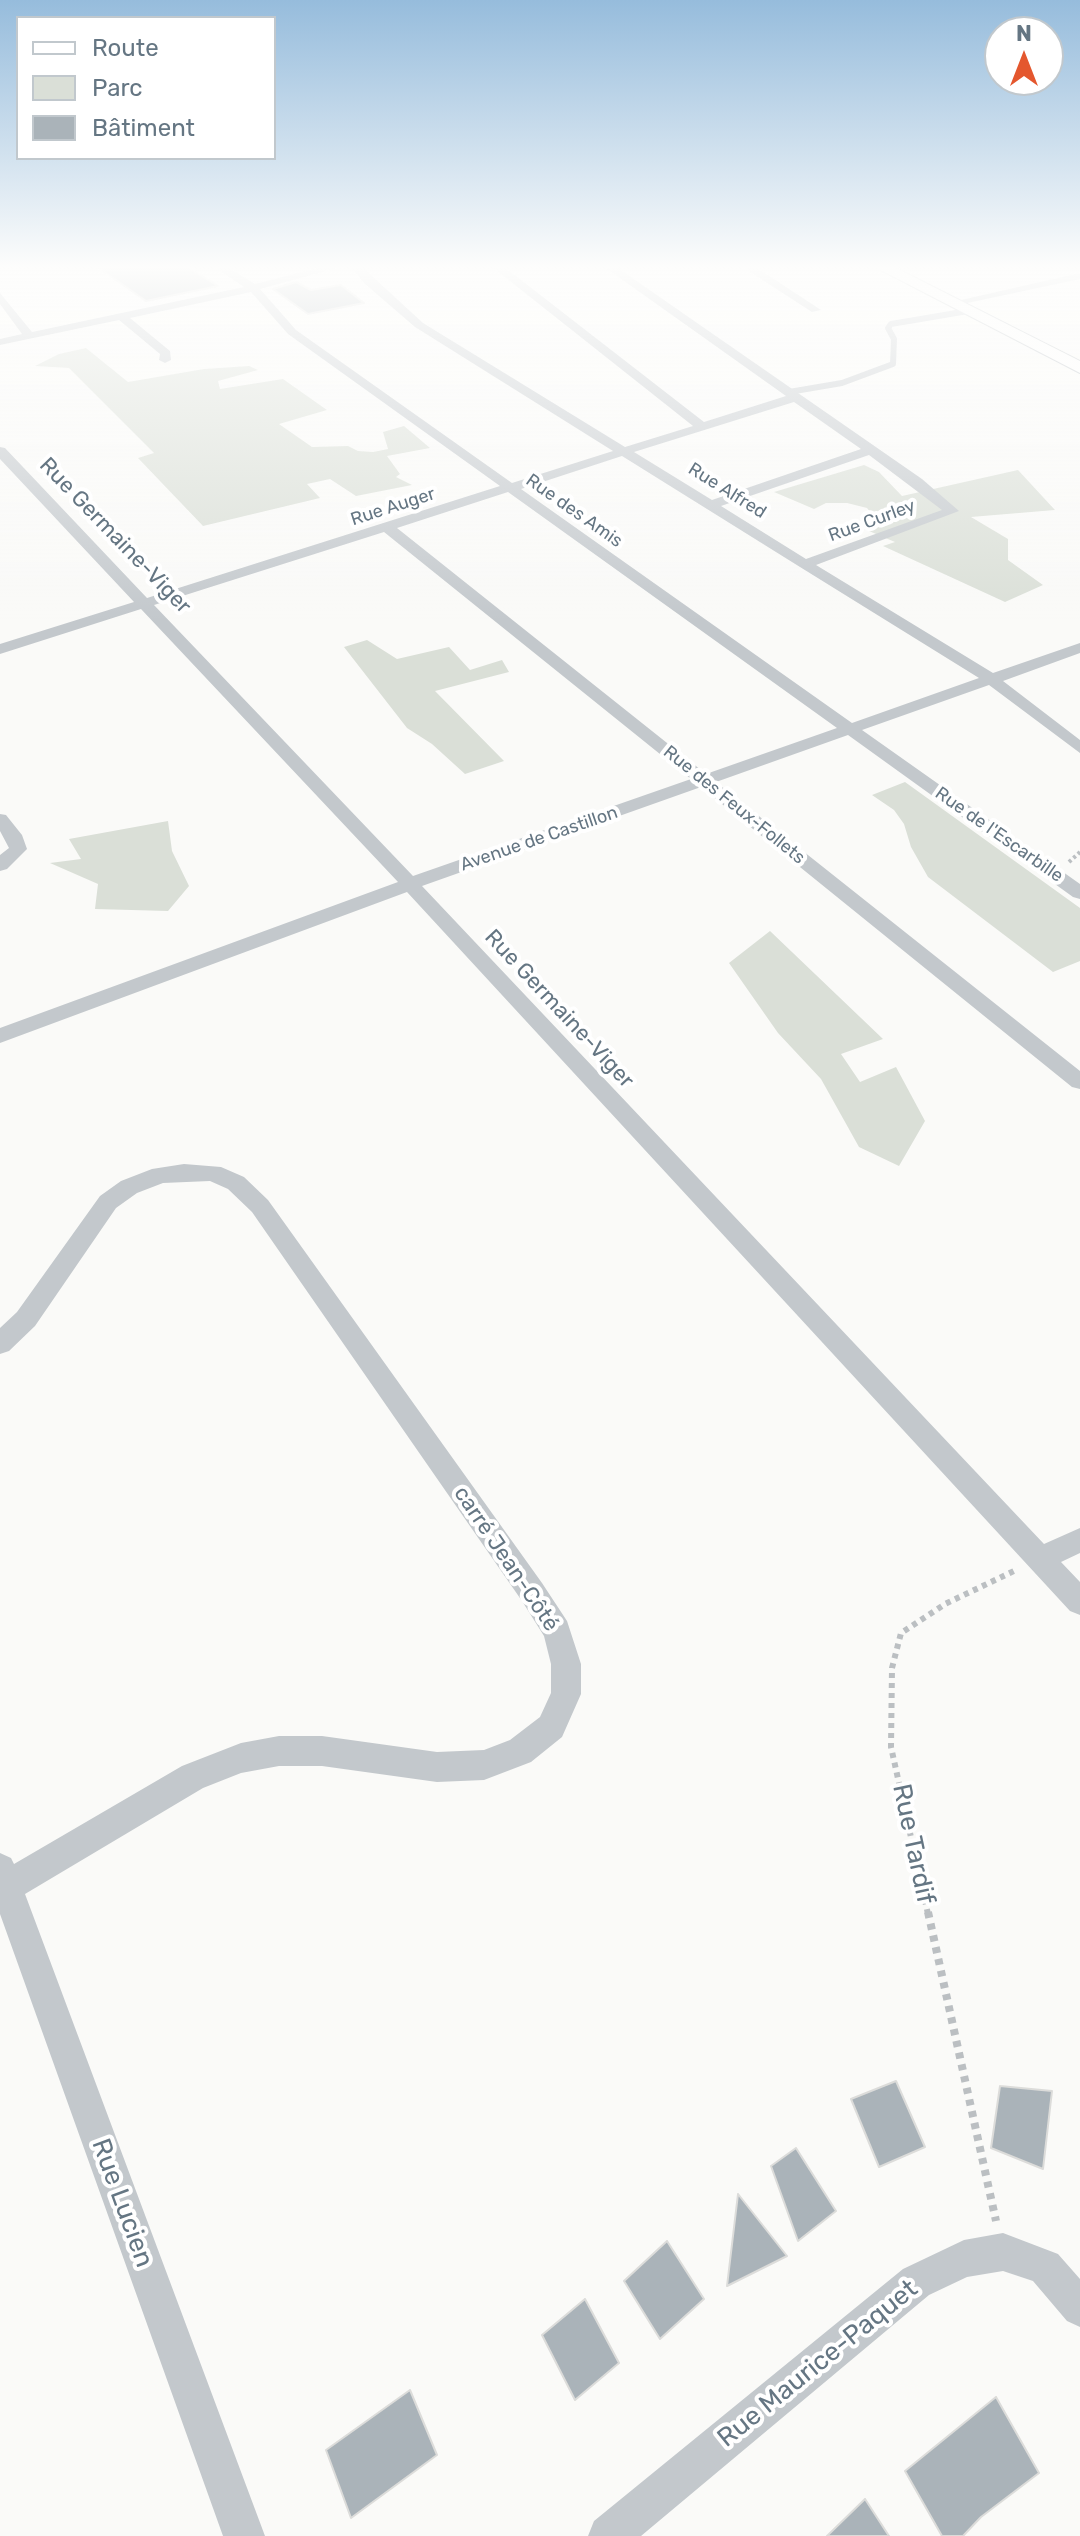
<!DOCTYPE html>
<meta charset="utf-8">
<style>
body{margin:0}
#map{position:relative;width:1080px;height:2536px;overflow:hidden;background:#fafaf8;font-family:Rubik,sans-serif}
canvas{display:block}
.legend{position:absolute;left:16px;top:16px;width:260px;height:144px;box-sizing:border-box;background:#fff;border:2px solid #c1c8cd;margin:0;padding:10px 14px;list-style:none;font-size:24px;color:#657683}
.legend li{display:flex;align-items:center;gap:16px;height:40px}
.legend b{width:40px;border:2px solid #c1c8cd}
.north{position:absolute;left:984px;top:16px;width:80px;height:80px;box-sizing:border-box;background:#fff;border:2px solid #c1c8cd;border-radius:50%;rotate:0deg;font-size:22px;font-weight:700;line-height:32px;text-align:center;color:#657683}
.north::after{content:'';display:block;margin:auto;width:28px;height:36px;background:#e4572e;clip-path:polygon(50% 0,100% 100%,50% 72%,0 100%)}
</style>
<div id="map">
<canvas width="1080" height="2536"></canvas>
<ul class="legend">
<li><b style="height:10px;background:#fff"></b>Route</li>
<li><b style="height:22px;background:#dadfd7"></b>Parc</li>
<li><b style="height:22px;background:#aab3b9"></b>Bâtiment</li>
</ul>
<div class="north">N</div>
</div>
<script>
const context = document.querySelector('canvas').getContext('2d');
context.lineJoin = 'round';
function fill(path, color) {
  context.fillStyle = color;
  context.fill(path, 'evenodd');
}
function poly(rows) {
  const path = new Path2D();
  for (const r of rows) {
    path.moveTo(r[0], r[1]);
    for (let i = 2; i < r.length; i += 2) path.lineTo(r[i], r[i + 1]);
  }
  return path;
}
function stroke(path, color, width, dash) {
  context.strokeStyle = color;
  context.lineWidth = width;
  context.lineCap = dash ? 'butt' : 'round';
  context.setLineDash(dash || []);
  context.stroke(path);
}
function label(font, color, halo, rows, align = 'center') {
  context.font = font + ' Rubik,sans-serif';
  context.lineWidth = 8;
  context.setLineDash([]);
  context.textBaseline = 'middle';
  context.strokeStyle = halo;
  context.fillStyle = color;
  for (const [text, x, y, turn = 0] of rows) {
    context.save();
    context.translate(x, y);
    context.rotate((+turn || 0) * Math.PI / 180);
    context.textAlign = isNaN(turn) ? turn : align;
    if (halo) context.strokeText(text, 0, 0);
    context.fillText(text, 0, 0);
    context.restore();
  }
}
fill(poly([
 [86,348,128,382,204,369,249,366,258,370,218,381,220,389,283,379,327,410,279,424,312,447,348,446,358,451,373,452,388,449,383,432,404,426,430,448,387,456,400,474,396,477,412,485,356,496,330,479,307,484,320,498,203,526,138,458,154,453,69,368,35,366,59,354],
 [864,465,879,472,902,496,1018,470,1055,510,971,517,1008,539,1008,560,1043,585,1005,602,883,546,895,542,850,523,873,516,867,508,847,503,826,503,814,509,774,492],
 [367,640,397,659,449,647,470,670,502,660,509,672,435,691,504,761,465,774,432,744,407,728,344,647],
 [905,782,1080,908,1080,961,1053,972,928,877,911,847,904,824,894,810,872,795],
 [168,821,172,851,189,886,168,911,95,909,98,884,50,863,81,859,69,839],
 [770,931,883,1039,841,1054,860,1082,896,1067,925,1121,899,1166,859,1147,821,1079,778,1033,729,963]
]), '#dadfd7');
const building = poly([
 [96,266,186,266,218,286,146,301,96,266],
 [296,282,311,290,341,285,364,303,308,314,273,289,296,282],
 [896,2081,925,2147,879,2167,851,2099,896,2081],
 [1000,2086,1052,2091,1043,2169,991,2148,1000,2086],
 [796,2148,836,2211,798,2241,771,2166,796,2148],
 [738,2194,787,2256,727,2286,738,2194],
 [667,2241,704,2299,660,2339,624,2281,667,2241],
 [585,2299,619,2363,575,2400,542,2335,585,2299],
 [410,2390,437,2455,351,2518,326,2450,410,2390],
 [996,2397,1039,2473,981,2517,963,2536,942,2536,905,2471,996,2397],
 [865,2499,889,2536,827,2536,865,2499]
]);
fill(building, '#aab3b9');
stroke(building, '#dcdcda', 2);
const secondary = poly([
 [873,266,892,266,1080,361,1080,373,873,266]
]);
stroke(secondary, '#b3babf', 2);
stroke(poly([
 [1069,862,1080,852]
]), '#bbbfc2', 4, [3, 3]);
stroke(poly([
 [928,1914,891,1747,892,1668,901,1633,945,1604,1014,1571]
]), '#bbbfc2', 6, [5, 5]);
stroke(poly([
 [928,1912,996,2221]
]), '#bbbfc2', 8, [6, 6]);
stroke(poly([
 [789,392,842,383,893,364,894,339,888,328,891,324,968,311]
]), '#c3c8cc', 6);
fill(poly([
 [213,266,226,266,255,284,326,266,344,266,260,289,296,330,512,483,613,451,415,327,364,283,350,266,361,266,423,323,625,447,693,426,491,266,503,266,704,422,786,396,603,266,615,266,922,479,959,511,816,565,993,673,1080,643,1080,653,1003,681,1080,740,1080,753,989,685,862,730,1080,884,1080,899,1073,897,848,735,716,782,1080,1071,1080,1089,1072,1087,701,787,422,886,1044,1544,1080,1528,1080,1553,1061,1562,1080,1582,1080,1615,1070,1611,407,892,0,1043,0,1028,398,882,141,609,0,654,0,644,134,602,0,459,0,447,5,448,147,598,500,486,288,334,251,292,130,318,170,351,171,360,165,363,159,360,160,354,119,320,0,345,0,339,22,334,0,304,0,293,32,332,244,287,213,266],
 [794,402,861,449,712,500,634,452,794,402],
 [869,455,942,510,806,559,721,506,869,455],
 [622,456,800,567,979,678,852,723,521,489,622,456],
 [508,492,837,728,706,774,397,528,508,492],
 [384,532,691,779,413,876,154,605,384,532],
 [741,266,754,266,821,310,812,312,741,266],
 [1080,273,1080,279,953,306,948,303,1080,273],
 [0,814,6,815,22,835,27,849,7,869,0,871,0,855,9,848,0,831,0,814],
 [184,1164,221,1167,244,1177,268,1200,542,1583,567,1621,581,1664,581,1694,562,1737,531,1762,484,1780,437,1782,322,1766,279,1766,241,1773,203,1788,25,1894,265,2536,223,2536,0,1914,0,1853,11,1858,14,1864,182,1766,241,1743,279,1736,322,1736,437,1752,484,1750,510,1740,540,1717,551,1693,551,1664,544,1636,522,1601,252,1212,228,1189,210,1181,163,1183,137,1193,116,1208,35,1326,9,1351,0,1354,0,1328,17,1312,100,1196,121,1181,152,1169,184,1164],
 [1003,2233,1058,2254,1080,2279,1080,2327,1067,2321,1033,2281,1003,2271,967,2277,929,2295,641,2536,588,2536,594,2521,903,2269,964,2240,1003,2233]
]), '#c3c8cc');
fill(secondary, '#fff');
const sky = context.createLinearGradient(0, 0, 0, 621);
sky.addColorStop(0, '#96bcdc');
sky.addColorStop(0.43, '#fdfdfc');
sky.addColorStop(1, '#fdfdfc00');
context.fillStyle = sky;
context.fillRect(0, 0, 1080, 621);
label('18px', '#657683', '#fff', [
 ["Rue Alfred",727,491,32],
 ["Rue Auger",393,507,-18],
 ["Rue des Amis",574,511,35],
 ["Rue Curley",872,521,-20],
 ["Rue des Feux-Follets",734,805,39],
 ["Rue de l'Escarbille",999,835,35],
 ["Avenue de Castillon",539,839,-19]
]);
label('22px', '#657683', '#fff', [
 ["Rue Germaine-Viger",115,536,46],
 ["Rue Germaine-Viger",559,1009,47],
 ["carré Jean-Côté",506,1559,56]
]);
label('26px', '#657683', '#fff', [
 ["Rue Tardif",913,1844,78],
 ["Rue Lucien",122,2203,70],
 ["Rue Maurice-Paquet",818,2364,-39]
]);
</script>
